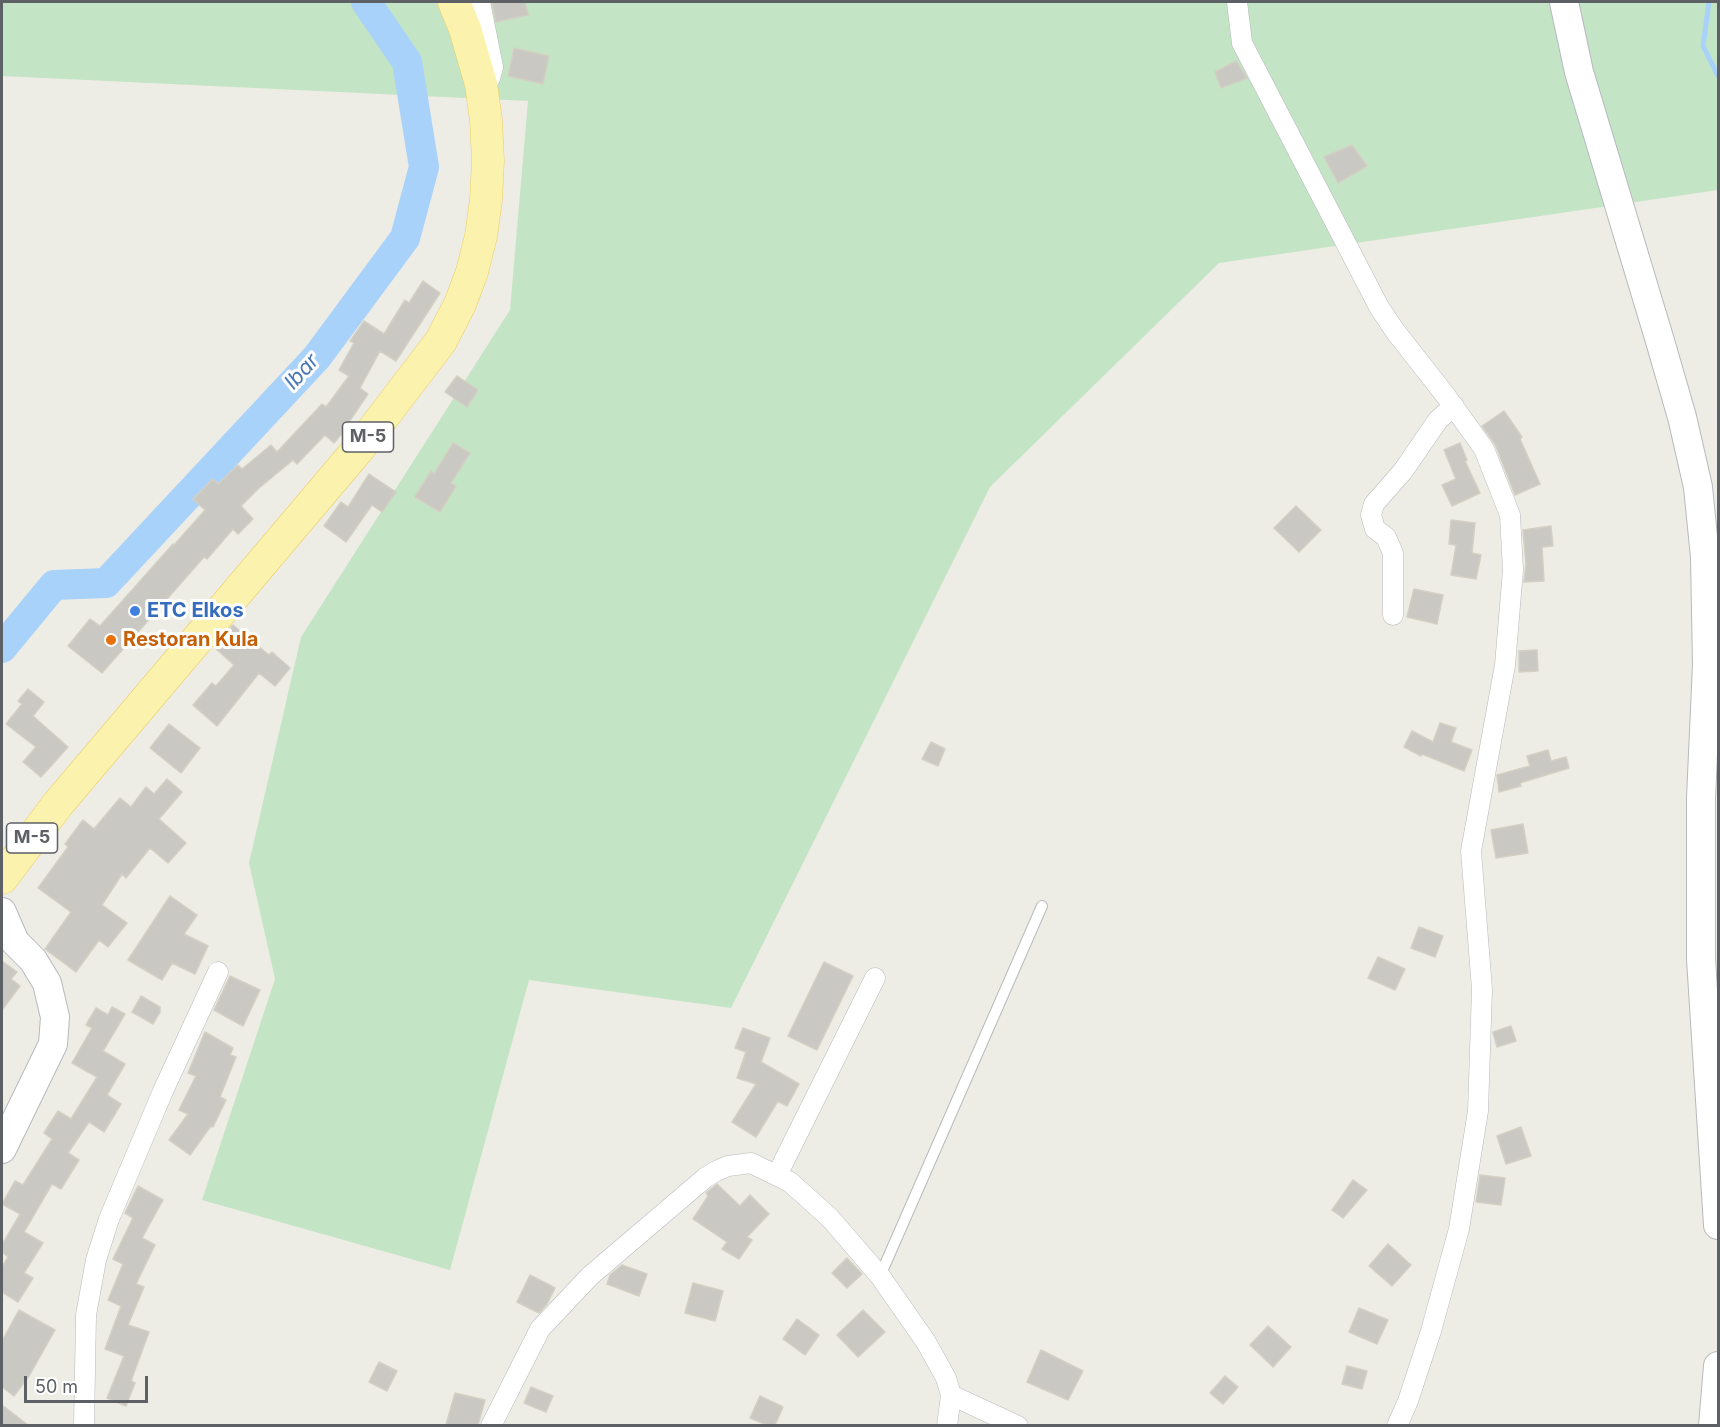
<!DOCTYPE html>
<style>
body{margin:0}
#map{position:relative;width:1720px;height:1427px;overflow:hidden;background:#eeede5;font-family:Inter,sans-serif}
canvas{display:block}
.frame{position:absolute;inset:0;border:3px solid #5d6064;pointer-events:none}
.scale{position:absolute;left:24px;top:1376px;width:124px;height:27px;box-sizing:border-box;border:3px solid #5d6064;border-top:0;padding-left:8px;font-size:18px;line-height:21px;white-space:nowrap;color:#5d6064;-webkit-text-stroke:4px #fff;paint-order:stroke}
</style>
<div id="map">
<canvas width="1720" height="1427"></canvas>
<div class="frame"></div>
<div class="scale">50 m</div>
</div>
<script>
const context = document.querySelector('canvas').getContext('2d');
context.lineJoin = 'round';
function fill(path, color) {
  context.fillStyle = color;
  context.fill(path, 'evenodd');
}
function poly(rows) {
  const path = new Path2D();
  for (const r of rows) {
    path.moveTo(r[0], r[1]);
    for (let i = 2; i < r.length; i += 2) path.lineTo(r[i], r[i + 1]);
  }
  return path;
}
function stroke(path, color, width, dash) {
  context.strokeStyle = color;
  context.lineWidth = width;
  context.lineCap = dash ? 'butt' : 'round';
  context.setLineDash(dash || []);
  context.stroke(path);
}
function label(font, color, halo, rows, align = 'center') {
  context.font = font + ' Inter,sans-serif';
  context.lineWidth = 6;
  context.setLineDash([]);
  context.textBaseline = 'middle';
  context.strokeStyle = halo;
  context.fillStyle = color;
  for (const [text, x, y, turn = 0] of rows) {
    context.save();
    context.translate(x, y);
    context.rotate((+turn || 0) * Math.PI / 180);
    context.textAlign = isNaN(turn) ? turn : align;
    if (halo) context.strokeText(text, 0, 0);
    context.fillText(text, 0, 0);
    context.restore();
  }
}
fill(poly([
 [2,2,1718,2,1718,190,1219,263,990,487,731,1008,529,980,450,1270,202,1200,275,979,249,863,301,637,510,310,528,101,2,76]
]), '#c3e4c5');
stroke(poly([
 [1709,2,1703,46,1718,76]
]), '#a9d2fa', 5);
stroke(poly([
 [2,648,54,585,106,583,317,357,405,238,424,167,407,62,366,2]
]), '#a9d2fa', 30);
const building = poly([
 [492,2,525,2,528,15,496,22,492,2],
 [514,48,549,56,543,84,508,76,514,48],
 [1236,61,1247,78,1221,88,1215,72,1236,61],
 [1352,145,1367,166,1338,183,1324,157,1352,145],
 [423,281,440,293,396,361,380,351,360,388,368,394,347,425,348,426,334,443,325,435,297,464,293,460,259,488,241,506,253,519,238,534,233,529,207,559,204,557,102,673,68,646,90,619,100,626,173,544,174,545,205,510,193,499,213,479,218,484,238,465,242,469,271,445,277,452,322,404,326,407,349,376,339,370,354,343,350,341,364,321,384,334,405,300,409,303,423,281],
 [457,376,478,390,467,407,445,392,457,376],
 [1504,411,1522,437,1520,439,1540,484,1515,495,1495,444,1482,426,1504,411],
 [453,443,470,453,451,483,456,486,440,512,415,497,431,471,434,474,453,443],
 [1460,443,1467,460,1465,461,1480,493,1452,506,1442,485,1456,479,1444,450,1460,443],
 [369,474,396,492,382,512,372,505,346,542,324,526,341,502,348,507,369,474],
 [1296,506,1321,530,1299,552,1274,528,1296,506],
 [1451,520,1475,523,1472,553,1481,555,1476,579,1451,575,1456,545,1449,544,1451,520],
 [1551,526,1553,546,1542,547,1544,581,1524,582,1526,564,1523,530,1551,526],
 [1414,589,1443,595,1437,624,1407,617,1414,589],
 [233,625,269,655,272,652,290,668,275,686,259,673,217,726,193,705,212,683,216,686,234,665,214,647,233,625],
 [1537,650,1538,671,1519,672,1519,651,1537,650],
 [28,689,44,702,33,716,68,747,41,777,23,762,36,747,6,724,22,704,18,701,28,689],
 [1440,723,1456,728,1451,742,1472,750,1464,771,1422,754,1421,756,1404,747,1412,731,1433,742,1440,723],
 [169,724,200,748,181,773,150,748,169,724],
 [931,742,945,749,938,766,922,759,931,742],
 [1548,750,1551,761,1566,757,1569,768,1520,783,1521,786,1499,792,1497,775,1530,766,1527,756,1548,750],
 [167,779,182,792,159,819,186,843,168,863,150,848,126,878,122,874,102,905,127,923,108,947,99,940,76,972,45,949,71,912,38,888,68,847,65,844,83,820,94,829,120,798,131,807,146,787,154,794,167,779],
 [1523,824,1528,853,1496,858,1491,830,1523,824],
 [170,896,197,915,184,934,208,946,195,974,172,963,162,980,128,960,170,896],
 [1419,927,1443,936,1435,957,1411,948,1419,927],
 [1378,957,1405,969,1395,990,1368,978,1378,957],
 [2,961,17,972,11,979,20,986,2,1010,2,961],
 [824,962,853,976,817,1050,788,1036,824,962],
 [230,976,260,990,243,1026,214,1010,230,976],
 [141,996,160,1007,160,1012,153,1024,132,1012,141,996],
 [112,1007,125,1014,103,1051,125,1064,107,1095,121,1104,104,1132,89,1122,68,1153,79,1160,61,1189,52,1184,24,1232,43,1243,24,1273,33,1278,18,1302,2,1292,2,1267,8,1257,2,1252,2,1245,20,1214,2,1204,15,1181,23,1185,52,1139,44,1133,58,1111,71,1119,97,1077,72,1063,92,1028,86,1025,96,1008,108,1015,112,1007],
 [1511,1026,1516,1041,1497,1047,1493,1032,1511,1026],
 [743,1028,770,1038,761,1062,799,1084,787,1106,778,1101,756,1137,732,1122,756,1084,737,1078,746,1052,735,1048,743,1028],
 [205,1032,233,1048,230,1055,236,1057,220,1097,226,1100,213,1127,211,1126,190,1155,169,1140,188,1114,179,1110,196,1076,188,1073,205,1032],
 [1521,1127,1531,1156,1506,1164,1497,1136,1521,1127],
 [1480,1175,1505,1178,1501,1205,1476,1202,1480,1175],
 [1353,1180,1367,1190,1343,1218,1332,1210,1353,1180],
 [717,1184,740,1206,750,1195,769,1214,747,1237,752,1240,739,1259,722,1249,727,1242,693,1219,708,1196,706,1193,717,1184],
 [138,1186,163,1200,142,1238,155,1245,136,1284,144,1287,128,1325,149,1332,131,1381,135,1383,126,1406,107,1398,124,1356,105,1349,121,1306,108,1300,123,1264,113,1259,133,1218,125,1213,138,1186],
 [1388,1244,1411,1265,1392,1286,1369,1266,1388,1244],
 [847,1258,862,1274,847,1288,832,1273,847,1258],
 [622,1265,647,1274,639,1296,607,1284,610,1275,622,1265],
 [530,1275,555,1288,547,1304,539,1313,517,1302,530,1275],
 [693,1283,723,1291,715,1321,685,1313,693,1283],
 [1359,1308,1388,1320,1377,1344,1349,1332,1359,1308],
 [19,1310,55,1330,29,1376,14,1396,2,1387,2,1341,19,1310],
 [863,1310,885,1332,858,1357,837,1335,863,1310],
 [797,1319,819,1335,805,1355,783,1339,797,1319],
 [1268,1326,1291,1347,1273,1367,1250,1345,1268,1326],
 [1041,1350,1083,1371,1068,1400,1027,1382,1041,1350],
 [379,1362,397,1371,387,1391,369,1382,379,1362],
 [1347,1366,1367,1371,1362,1389,1342,1384,1347,1366],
 [1225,1376,1238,1387,1223,1404,1210,1393,1225,1376],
 [531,1387,553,1396,546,1412,524,1403,531,1387],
 [455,1393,485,1400,478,1425,446,1425,455,1393],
 [760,1396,783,1407,775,1425,767,1425,750,1418,760,1396],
 [2,1405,28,1425,2,1425,2,1405]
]);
fill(building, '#cac8c2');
stroke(building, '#d3cfc3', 1.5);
const lane = poly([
 [880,1276,1042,906]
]);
const street = poly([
 [480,2,493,67,490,78,481,84],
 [1237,2,1242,43,1379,307,1395,331,1446,396,1484,449,1510,515,1513,570,1505,665,1471,851,1482,989,1478,1111,1459,1229,1431,1331,1408,1401,1397,1426],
 [1393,615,1393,553,1386,537,1375,529,1371,515,1374,504,1403,471,1438,420,1454,406],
 [777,1175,875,978],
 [951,1395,1018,1426],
 [84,1426,86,1315,96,1260,109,1219,163,1091,218,972],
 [491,1426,540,1329,590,1276,705,1178,716,1171,728,1166,751,1163,790,1182,830,1218,880,1276,926,1342,946,1378,951,1395,947,1426]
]);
const secondary = poly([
 [1564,2,1579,72,1660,341,1682,417,1698,487,1705,557,1707,665,1701,798,1701,959,1718,1225],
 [2,912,15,942,33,960,47,983,55,1017,53,1044,2,1149],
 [1713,1426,1718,1366]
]);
const primary = poly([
 [2,878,58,804,360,447,441,341,460,304,472,272,481,236,486,200,488,161,486,120,481,84,465,29,454,2]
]);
stroke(lane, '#b7babe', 12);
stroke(street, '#b7babe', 21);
stroke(secondary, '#b6b9be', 30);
stroke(primary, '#eacc62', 33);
stroke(lane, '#fff', 10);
stroke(street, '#fff', 20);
stroke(secondary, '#fff', 28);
stroke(primary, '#fbf3ad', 32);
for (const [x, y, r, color] of [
 [135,611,6,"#3f7fe0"],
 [111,640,6,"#e8710a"]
]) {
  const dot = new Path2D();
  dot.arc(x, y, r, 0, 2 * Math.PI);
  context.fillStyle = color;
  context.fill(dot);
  stroke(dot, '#fff', 2);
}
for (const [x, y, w] of [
 [368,437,51],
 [32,838,51]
]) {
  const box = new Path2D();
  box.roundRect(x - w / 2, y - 15, w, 30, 4.5);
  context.fillStyle = '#fff';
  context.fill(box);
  stroke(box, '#5d6064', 1.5);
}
label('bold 18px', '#5d6064', null, [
 ["M-5",368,437],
 ["M-5",32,838]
]);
label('bold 20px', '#366cbe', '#fff', [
 ["ETC Elkos",147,611]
], 'left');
label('bold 20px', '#c56008', '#fff', [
 ["Restoran Kula",123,640]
], 'left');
label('italic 21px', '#4977b4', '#fff', [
 ["Ibar",302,372,-48]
]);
</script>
